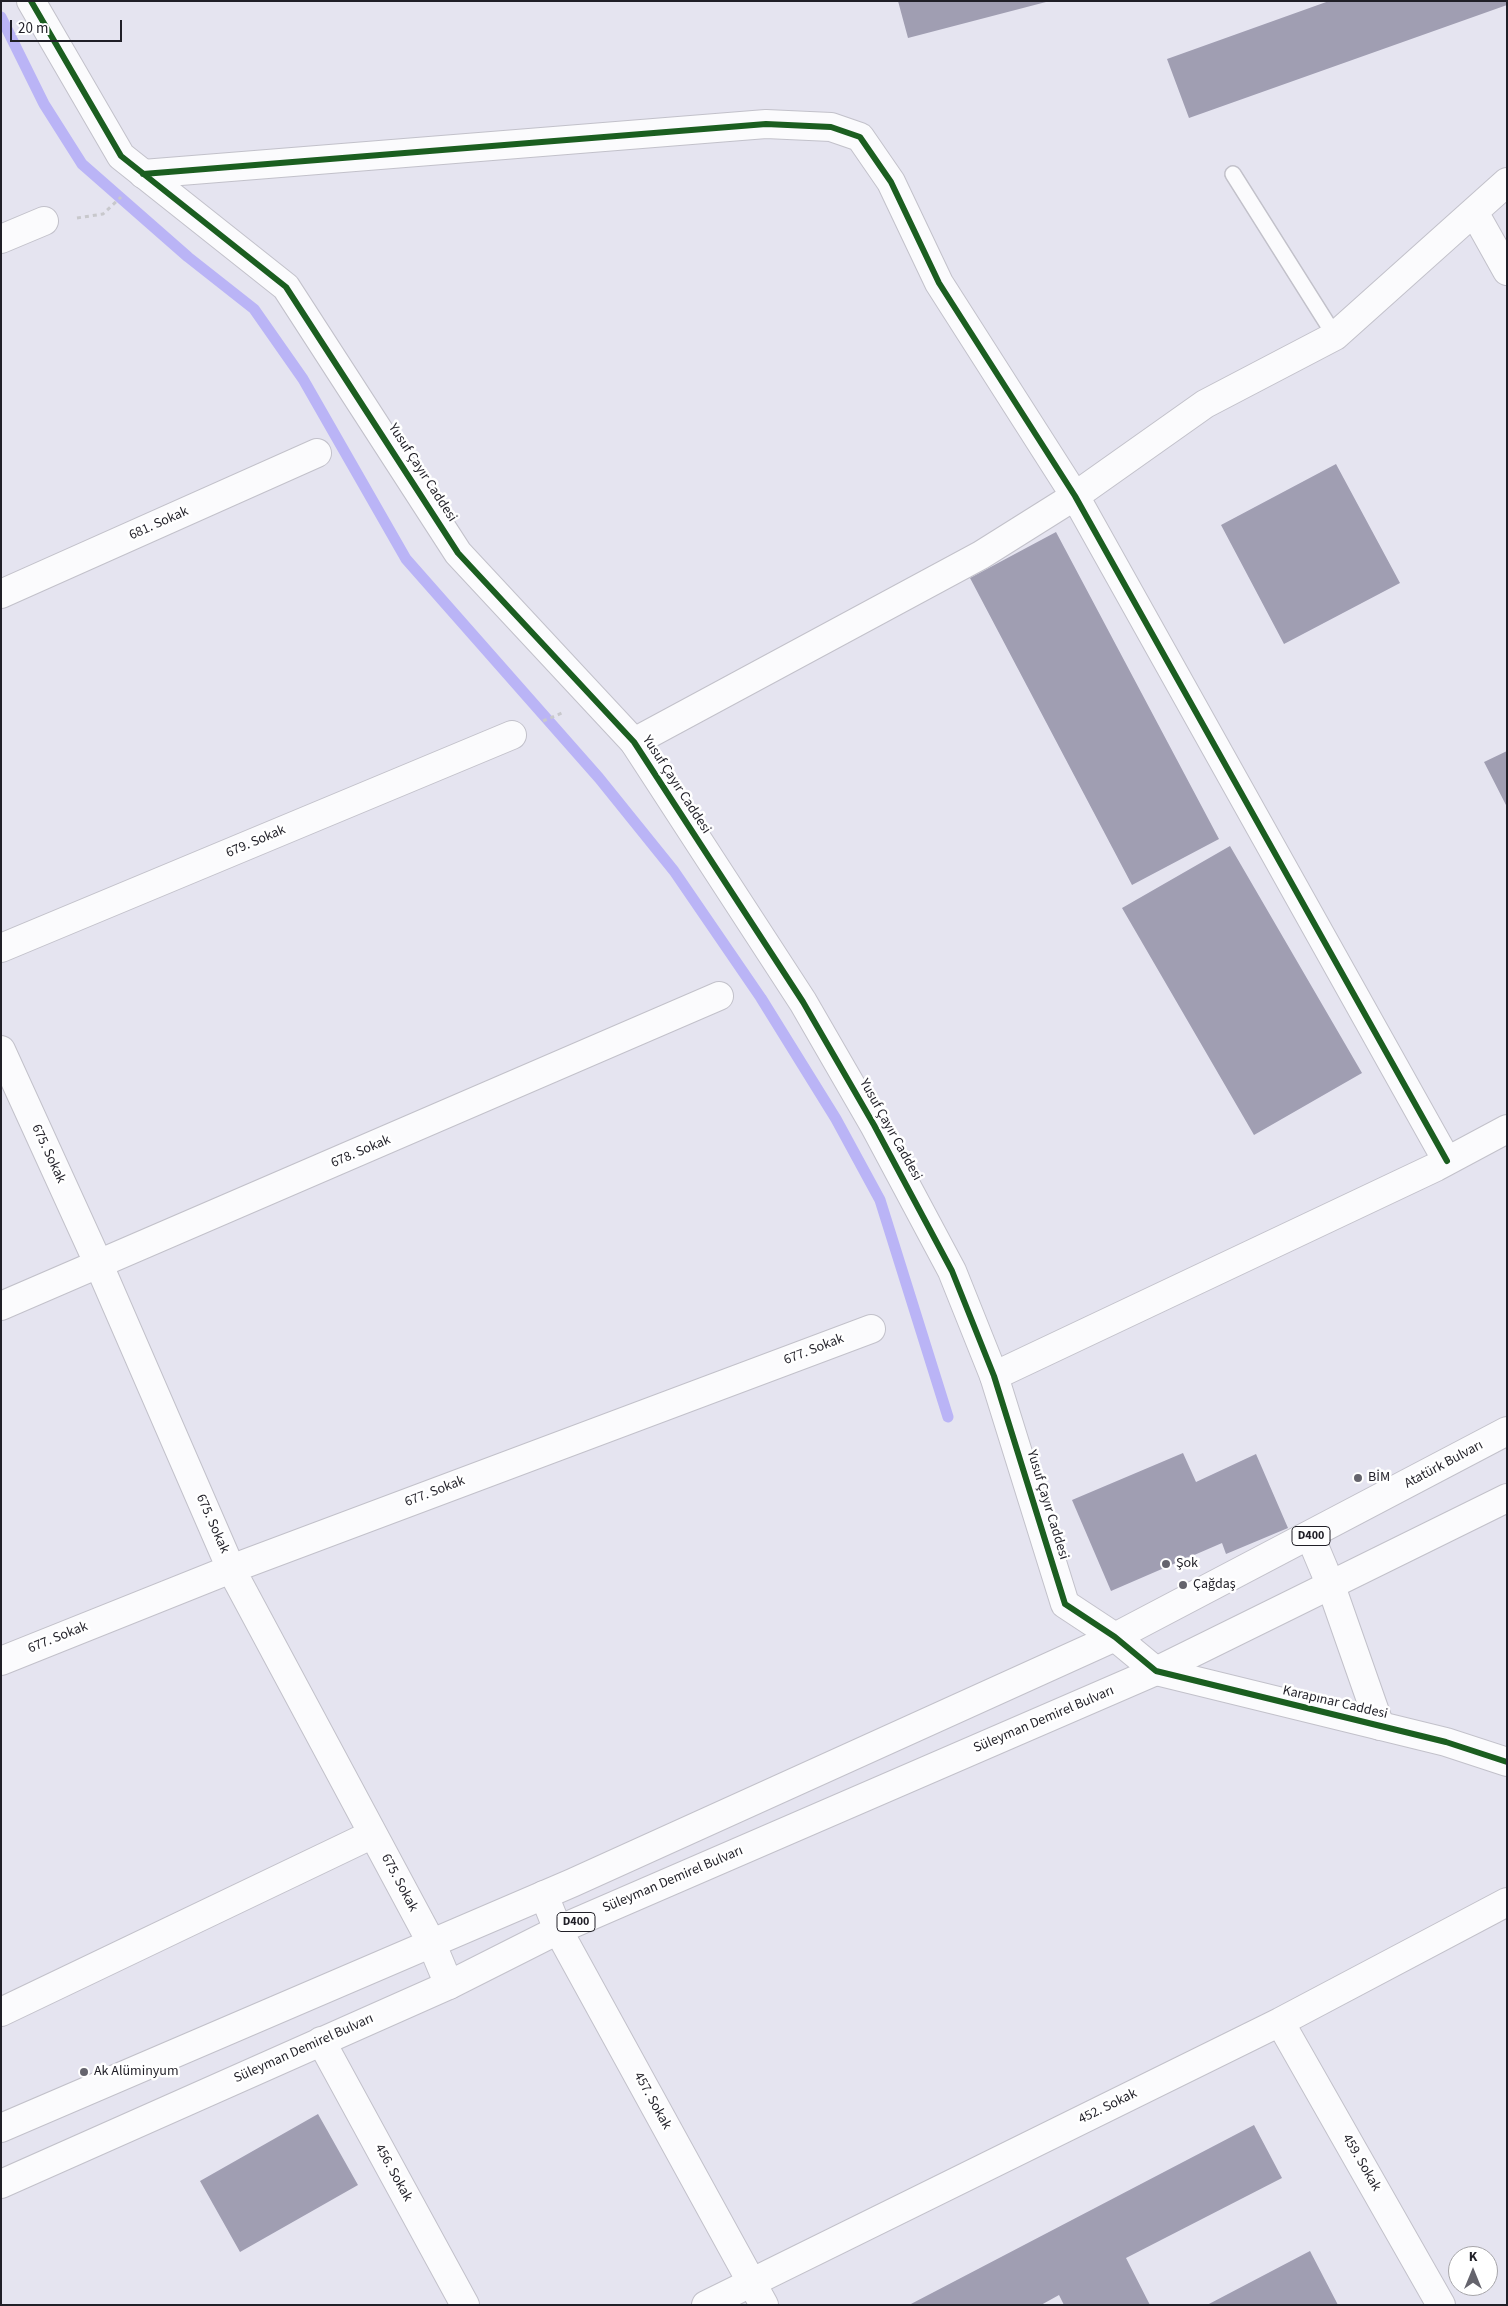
<!DOCTYPE html>
<meta charset="utf-8">
<style>
body{margin:0}
#map{position:relative;width:1508px;height:2306px;overflow:hidden;background:#e5e4f0;font-family:"Source Sans 3",sans-serif}
canvas{display:block}
.frame{position:absolute;inset:0;border:2px solid #201f27;pointer-events:none}
.north{position:absolute;left:1448px;top:2246px;width:50px;height:50px;box-sizing:border-box;background:#fff;border:1px solid #a6a5a9;border-radius:50%;rotate:0deg;font-size:14px;font-weight:700;line-height:20px;text-align:center;color:#201f27}
.north::after{content:'';display:block;margin:auto;width:18px;height:22px;background:#65646d;clip-path:polygon(50% 0,100% 100%,50% 72%,0 100%)}
.scale{position:absolute;left:10px;top:20px;width:112px;height:22px;box-sizing:border-box;border:2px solid #201f27;border-top:0;padding-left:6px;font-size:15px;line-height:18px;white-space:nowrap;color:#201f27;-webkit-text-stroke:4px #fff;paint-order:stroke}
</style>
<div id="map">
<canvas width="1508" height="2306"></canvas>
<div class="frame"></div>
<div class="north">K</div>
<div class="scale">20 m</div>
</div>
<script>
const context = document.querySelector('canvas').getContext('2d');
context.lineJoin = 'round';
function poly(rows) {
  const path = new Path2D();
  for (const r of rows) {
    path.moveTo(r[0], r[1]);
    for (let i = 2; i < r.length; i += 2) path.lineTo(r[i], r[i + 1]);
  }
  return path;
}
function stroke(path, color, width, dash) {
  context.strokeStyle = color;
  context.lineWidth = width;
  context.lineCap = dash ? 'butt' : 'round';
  context.setLineDash(dash || []);
  context.stroke(path);
}
function fill(path, color) {
  context.fillStyle = color;
  context.fill(path, 'evenodd');
}
function label(font, color, halo, rows, align = 'center') {
  context.font = font + ' "Source Sans 3",sans-serif';
  context.lineWidth = 5;
  context.setLineDash([]);
  context.textBaseline = 'middle';
  context.strokeStyle = halo;
  context.fillStyle = color;
  for (const [text, x, y, turn = 0] of rows) {
    context.save();
    context.translate(x, y);
    context.rotate((+turn || 0) * Math.PI / 180);
    context.textAlign = isNaN(turn) ? turn : align;
    if (halo) context.strokeText(text, 0, 0);
    context.fillText(text, 0, 0);
    context.restore();
  }
}
stroke(poly([
 [1,17,44,104,82,164,188,257,254,309,303,379,406,559,599,778,674,871,761,998,836,1119,880,1200,948,1417]
]), '#bab4f6', 11);
fill(poly([
 [898,1,1046,1,1046,2,908,38],
 [1329,1,1507,1,1507,5,1189,118,1167,59],
 [1336,464,1400,583,1284,644,1221,525],
 [1056,532,1219,839,1132,885,970,578],
 [1507,751,1507,807,1484,762],
 [1230,846,1362,1073,1254,1135,1122,908],
 [1183,1453,1196,1482,1256,1454,1288,1528,1226,1554,1222,1543,1111,1591,1072,1500],
 [318,2114,358,2185,240,2252,200,2181],
 [1254,2125,1282,2178,1126,2258,1150,2305,1064,2305,1059,2295,1041,2305,909,2305],
 [1310,2251,1338,2305,1207,2305]
]), '#a09eb2');
const lane = poly([
 [1233,174,1335,336]
]);
const street = poly([
 [143,174,766,124,831,127,860,137,891,182,939,283,1075,496,1447,1161],
 [1474,212,1507,271],
 [1,239,44,221],
 [1,594,317,453],
 [634,742,981,555,1075,496,1205,404,1335,336,1507,182],
 [1,948,512,735],
 [1,1050,99,1265,231,1569,431,1942,449,1985],
 [1,1306,719,996],
 [994,1376,1436,1167,1507,1129],
 [1310,1536,1331,1586,1380,1726],
 [1,1661,231,1569,871,1329],
 [544,1895,558,1930,764,2305],
 [1,2012,373,1834],
 [1280,2022,1441,2305],
 [321,2041,465,2305],
 [706,2305,1280,2022,1507,1902]
]);
const secondary = poly([
 [31,1,121,156,286,287,458,553,634,742,803,1002,874,1125,952,1271,994,1376,1065,1604,1115,1637,1156,1671,1446,1742,1507,1762]
]);
const primary = poly([
 [1,2128,572,1883,1115,1637,1507,1431],
 [1,2184,449,1985,558,1930,1156,1671,1507,1498]
]);
stroke(lane, '#c2c1ca', 18);
stroke(street, '#c2c1ca', 30);
stroke(secondary, '#c2c1ca', 30);
stroke(primary, '#c2c1ca', 30);
stroke(poly([
 [77,218,103,214,121,197],
 [543,721,562,713]
]), '#c8c8cc', 3, [4, 4]);
stroke(lane, '#fbfbfd', 15);
stroke(street, '#fbfbfd', 28);
stroke(secondary, '#fbfbfd', 28);
stroke(primary, '#fbfbfd', 28);
stroke(poly([
 [31,1,121,156,286,287,458,553,634,742,803,1002,874,1125,952,1271,994,1376,1065,1604,1115,1637,1156,1671,1446,1742,1507,1762],
 [143,174,766,124,831,127,860,137,891,182,939,283,1075,496,1447,1161]
]), '#1b5e20', 6);
for (const [x, y, r, color] of [
 [1358,1478,5,"#65646d"],
 [1166,1564,5,"#65646d"],
 [1183,1585,5,"#65646d"],
 [84,2072,5,"#65646d"]
]) {
  const dot = new Path2D();
  dot.arc(x, y, r, 0, 2 * Math.PI);
  context.fillStyle = color;
  context.fill(dot);
  stroke(dot, '#fff', 2);
}
for (const [x, y, w] of [
 [1311,1536,38],
 [576,1922,38]
]) {
  const box = new Path2D();
  box.roundRect(x - w / 2, y - 9.5, w, 19, 4);
  context.fillStyle = '#fff';
  context.fill(box);
  stroke(box, '#201f27', 1);
}
label('bold 12px', '#201f27', null, [
 ["D400",1311,1536],
 ["D400",576,1922]
]);
label('14px', '#201f27', '#fff', [
 ["Yusuf Çayır Caddesi",422,473,57],
 ["681. Sokak",159,524,-24],
 ["Yusuf Çayır Caddesi",676,785,57],
 ["679. Sokak",256,842,-23],
 ["Yusuf Çayır Caddesi",890,1130,61],
 ["678. Sokak",361,1152,-23],
 ["675. Sokak",48,1154,65],
 ["677. Sokak",814,1350,-21],
 ["Atatürk Bulvarı",1444,1465,-28],
 ["677. Sokak",435,1492,-21],
 ["Yusuf Çayır Caddesi",1047,1505,73],
 ["675. Sokak",212,1524,66],
 ["677. Sokak",58,1638,-22],
 ["Karapınar Caddesi",1335,1703,13],
 ["Süleyman Demirel Bulvarı",1044,1720,-23],
 ["Süleyman Demirel Bulvarı",673,1880,-23],
 ["675. Sokak",399,1883,62],
 ["Süleyman Demirel Bulvarı",304,2049,-24],
 ["457. Sokak",652,2101,61],
 ["452. Sokak",1108,2107,-26],
 ["459. Sokak",1361,2163,60],
 ["456. Sokak",393,2173,61]
]);
label('14px', '#201f27', '#fff', [
 ["BİM",1368,1478],
 ["Şok",1176,1564],
 ["Çağdaş",1193,1585],
 ["Ak Alüminyum",94,2072]
], 'left');
</script>
